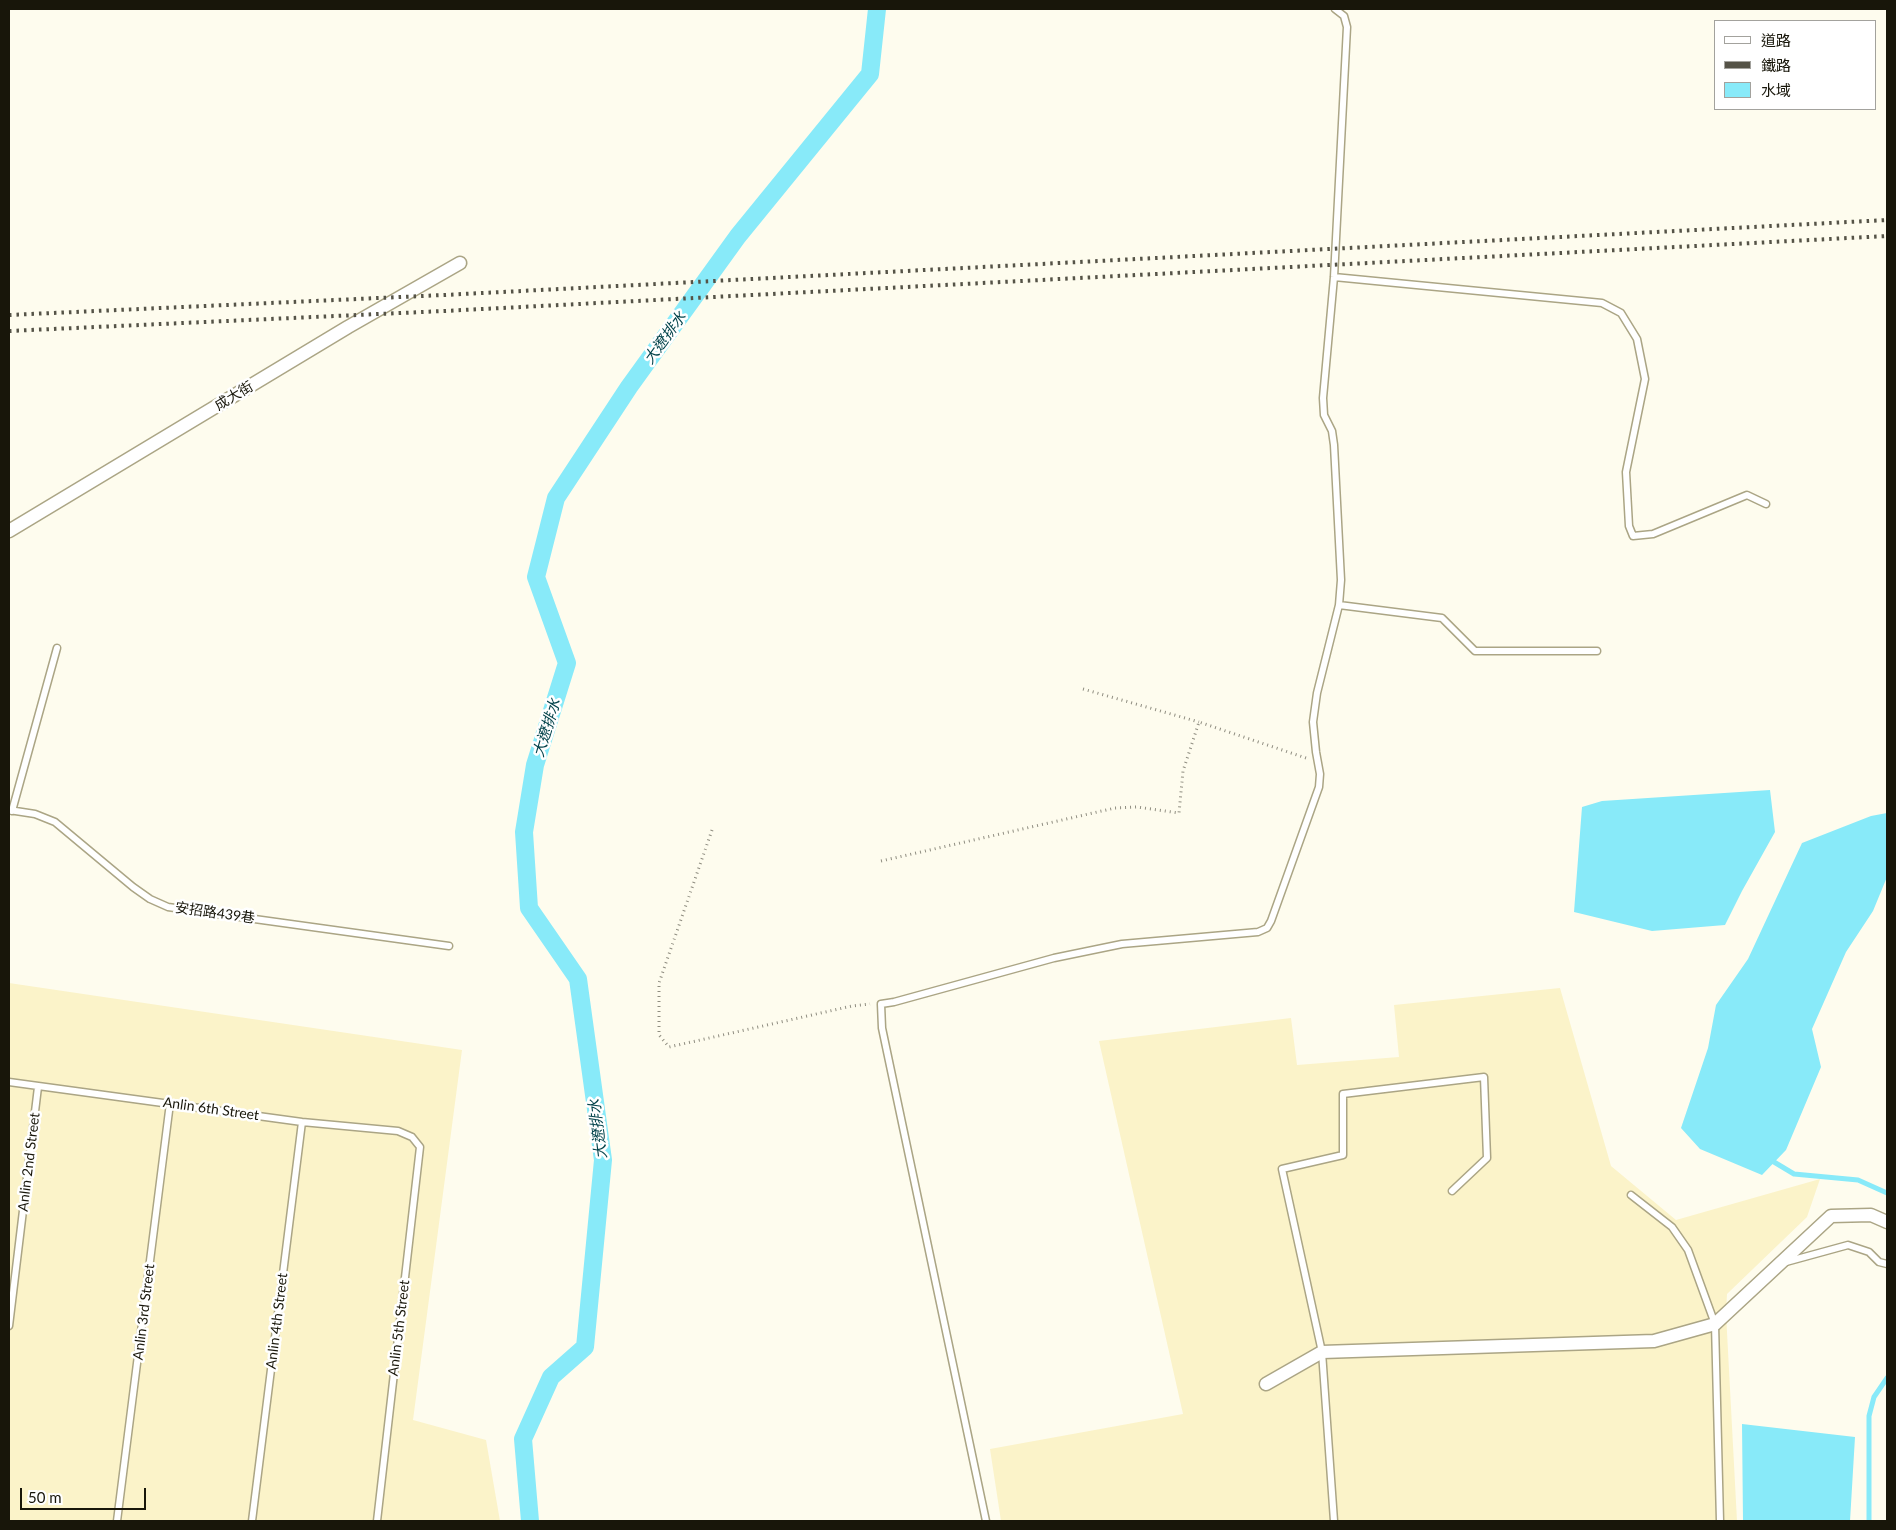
<!DOCTYPE html>
<meta charset="utf-8">
<style>
body{margin:0}
#map{position:relative;width:1896px;height:1530px;overflow:hidden;background:#fefcee;font-family:Lato,"Noto Sans TC",sans-serif}
canvas{display:block}
.frame{position:absolute;inset:0;border:10px solid #18160a;pointer-events:none}
.legend{position:absolute;left:1714px;top:20px;width:162px;height:90px;box-sizing:border-box;background:#fff;border:1px solid #a3a29d;margin:0;padding:6px 9px;list-style:none;font-size:15px;color:#18160a}
.legend li{display:flex;align-items:center;gap:10px;height:25px}
.legend b{width:25px;border:1px solid #a3a29d}
.scale{position:absolute;left:20px;top:1488px;width:126px;height:22px;box-sizing:border-box;border:2px solid #18160a;border-top:0;padding-left:6px;font-size:15px;line-height:18px;white-space:nowrap;color:#18160a;-webkit-text-stroke:4px #fff;paint-order:stroke}
</style>
<div id="map">
<canvas width="1896" height="1530"></canvas>
<div class="frame"></div>
<ul class="legend">
<li><b style="height:6px;background:#fff"></b>道路</li>
<li><b style="height:6px;background:#555347"></b>鐵路</li>
<li><b style="height:14px;background:#88eaf9"></b>水域</li>
</ul>
<div class="scale">50 m</div>
</div>
<script>
const context = document.querySelector('canvas').getContext('2d');
context.lineJoin = 'round';
function fill(path, color) {
  context.fillStyle = color;
  context.fill(path, 'evenodd');
}
function poly(rows) {
  const path = new Path2D();
  for (const r of rows) {
    path.moveTo(r[0], r[1]);
    for (let i = 2; i < r.length; i += 2) path.lineTo(r[i], r[i + 1]);
  }
  return path;
}
function stroke(path, color, width, dash) {
  context.strokeStyle = color;
  context.lineWidth = width;
  context.lineCap = dash ? 'butt' : 'round';
  context.setLineDash(dash || []);
  context.stroke(path);
}
function label(font, color, halo, rows, align = 'center') {
  context.font = font + ' Lato,"Noto Sans TC",sans-serif';
  context.lineWidth = 5;
  context.setLineDash([]);
  context.textBaseline = 'middle';
  context.strokeStyle = halo;
  context.fillStyle = color;
  for (const [text, x, y, turn = 0] of rows) {
    context.save();
    context.translate(x, y);
    context.rotate((+turn || 0) * Math.PI / 180);
    context.textAlign = isNaN(turn) ? turn : align;
    if (halo) context.strokeText(text, 0, 0);
    context.fillText(text, 0, 0);
    context.restore();
  }
}
fill(poly([
 [9,983,462,1050,413,1420,486,1440,500,1521,9,1521],
 [1560,988,1611,1166,1676,1220,1820,1179,1807,1217,1727,1294,1726,1313,1737,1521,1001,1521,990,1449,1183,1414,1099,1041,1291,1018,1297,1065,1399,1057,1394,1005]
]), '#fbf3c9');
fill(poly([
 [1770,790,1775,832,1742,891,1725,925,1652,931,1574,912,1582,807,1602,801],
 [1887,813,1887,877,1873,911,1846,952,1812,1029,1821,1067,1786,1150,1762,1175,1700,1149,1681,1128,1708,1048,1716,1005,1748,959,1802,843,1871,816],
 [1742,1424,1855,1437,1850,1521,1743,1521]
]), '#88eaf9');
stroke(poly([
 [1774,1162,1794,1174,1858,1180,1887,1193],
 [1869,1521,1869,1416,1874,1397,1887,1378]
]), '#88eaf9', 5);
stroke(poly([
 [530,1521,523,1439,551,1377,585,1347,603,1160,578,979,529,908,524,832,535,765,567,663,536,577,556,498,629,387,738,236,870,74,877,9]
]), '#88eaf9', 18);
const service = poly([
 [1334,277,1602,303,1621,313,1637,339,1645,379,1626,472,1629,526,1633,536,1653,534,1747,495,1766,504],
 [1339,605,1442,618,1475,651,1597,651],
 [9,810,35,814,55,822,133,887,150,899,168,907,449,946],
 [12,811,57,648],
 [9,1082,302,1122,398,1131,412,1137,420,1147,377,1521],
 [1631,1195,1672,1227,1688,1250,1715,1324,1720,1521],
 [1786,1262,1848,1245,1869,1252,1879,1262,1887,1264],
 [9,1326,38,1087],
 [117,1521,170,1103],
 [252,1521,302,1122],
 [986,1521,882,1028,881,1004,894,1002,1054,958,1122,944,1258,932,1267,928,1271,921,1319,787,1320,774,1316,752,1313,722,1317,693,1339,605,1341,580,1334,445,1332,431,1324,415,1323,398,1334,277,1347,27,1344,16,1335,9],
 [1334,1521,1322,1352,1282,1169,1343,1155,1343,1094,1484,1077,1487,1158,1452,1191]
]);
const minor = poly([
 [9,531,348,327,460,263],
 [1266,1384,1322,1352,1654,1341,1715,1324,1831,1216,1871,1215,1887,1222]
]);
stroke(service, '#aba585', 9);
stroke(minor, '#aba585', 15);
stroke(poly([
 [1083,689,1199,722],
 [712,830,659,983,659,1035,669,1047,852,1006,870,1004],
 [881,861,1115,808,1137,807,1179,813,1183,771,1199,722,1306,758]
]), '#8f8d80', 3, [1, 4]);
stroke(service, '#fff', 6);
stroke(minor, '#fff', 12);
stroke(poly([
 [9,315,444,295,1887,220],
 [9,331,444,311,1887,236]
]), '#555347', 4, [2.5, 5]);
label('14px', '#18160a', '#fff', [
 ["成大街",234,396,-31],
 ["安招路439巷",215,913,8],
 ["Anlin 6th Street",211,1109,8],
 ["Anlin 2nd Street",29,1162,-83],
 ["Anlin 3rd Street",144,1312,-83],
 ["Anlin 4th Street",277,1321,-83],
 ["Anlin 5th Street",399,1328,-83]
]);
label('italic 15px', '#03434b', '#fff', [
 ["大遼排水",665,338,-54],
 ["大遼排水",547,728,-73],
 ["大遼排水",598,1129,-97]
]);
</script>
